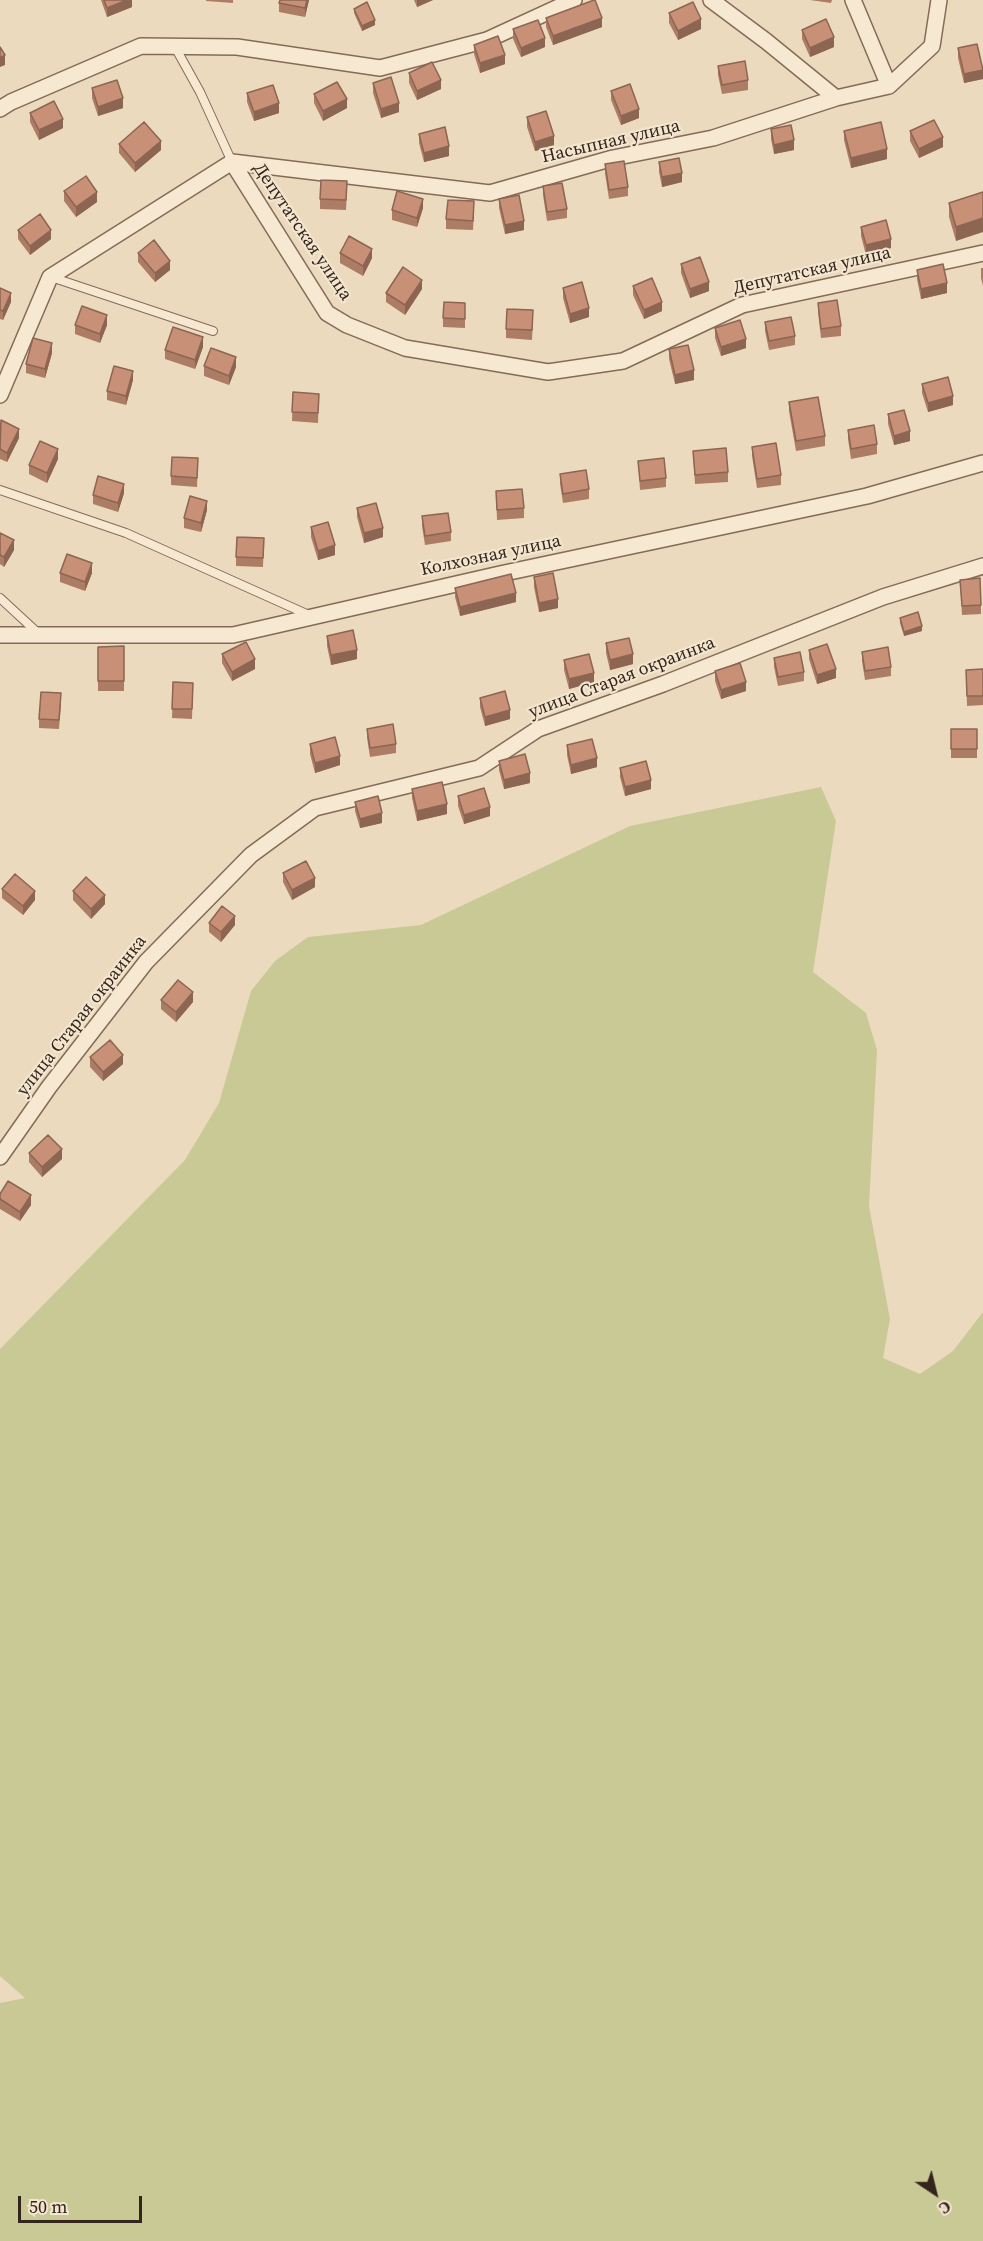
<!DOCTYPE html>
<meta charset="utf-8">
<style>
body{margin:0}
#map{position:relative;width:983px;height:2241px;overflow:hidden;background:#ecdabf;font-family:"Source Serif 4",serif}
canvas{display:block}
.north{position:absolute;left:905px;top:2163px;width:60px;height:60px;-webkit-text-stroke:4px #f3e5ce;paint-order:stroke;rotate:145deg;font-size:16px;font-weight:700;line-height:24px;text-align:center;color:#33251c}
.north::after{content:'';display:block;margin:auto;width:21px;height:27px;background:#33251c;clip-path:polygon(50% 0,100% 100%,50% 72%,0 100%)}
.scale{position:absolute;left:18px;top:2196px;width:124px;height:27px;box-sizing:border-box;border:3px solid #33251c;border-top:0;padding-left:8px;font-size:18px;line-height:21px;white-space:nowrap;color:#33251c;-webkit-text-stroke:4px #f3e5ce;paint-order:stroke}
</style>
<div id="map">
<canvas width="983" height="2241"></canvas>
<div class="north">С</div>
<div class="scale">50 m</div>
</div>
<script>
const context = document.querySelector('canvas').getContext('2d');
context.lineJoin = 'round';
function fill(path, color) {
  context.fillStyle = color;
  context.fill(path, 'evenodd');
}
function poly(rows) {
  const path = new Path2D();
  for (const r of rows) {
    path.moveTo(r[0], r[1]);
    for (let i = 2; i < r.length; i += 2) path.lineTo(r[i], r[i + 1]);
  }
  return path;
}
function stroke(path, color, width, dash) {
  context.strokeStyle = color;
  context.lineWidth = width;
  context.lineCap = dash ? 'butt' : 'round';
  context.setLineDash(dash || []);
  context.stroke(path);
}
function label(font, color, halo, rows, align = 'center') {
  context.font = font + ' "Source Serif 4",serif';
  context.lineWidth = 4.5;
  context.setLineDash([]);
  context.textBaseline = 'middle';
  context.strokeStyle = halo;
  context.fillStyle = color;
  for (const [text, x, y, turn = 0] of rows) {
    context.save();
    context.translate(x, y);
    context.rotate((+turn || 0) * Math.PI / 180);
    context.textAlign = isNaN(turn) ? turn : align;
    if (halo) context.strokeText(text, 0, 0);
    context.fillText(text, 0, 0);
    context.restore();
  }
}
fill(poly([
 [821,787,836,821,813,972,866,1013,877,1050,869,1206,890,1319,883,1358,920,1374,953,1351,983,1312,983,2241,0,2241,0,2003,25,1998,0,1976,0,1349,185,1160,219,1103,251,991,275,961,308,937,421,925,630,826]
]), '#c8c994');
const lane = poly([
 [175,47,200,92,232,162],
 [51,277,213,331],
 [0,490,126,533,311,616],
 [0,598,39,634]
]);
const street = poly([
 [711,0,766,41,836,98],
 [853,0,889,86],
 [0,109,11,102,141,46,237,47,380,68,487,40,574,0],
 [232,162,490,193,613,158,713,138,836,98,889,86,932,46,939,0],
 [0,395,50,277,232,162,327,313,347,325,405,348,548,372,623,361,742,305,983,253],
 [0,635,233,635,500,574,867,496,983,463],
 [0,1157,49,1087,146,962,251,855,315,808,479,768,538,729,663,684,883,597,983,566]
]);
stroke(lane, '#836b58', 10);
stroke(street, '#836b58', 18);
stroke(lane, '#f7e8d2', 8);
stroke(street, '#f7e8d2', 15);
fill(poly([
 [101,0,132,0,132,7,107,17],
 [206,0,233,0,233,3,206,1],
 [309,0,305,17,279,12,279,3],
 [414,0,433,0,417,7],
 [810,0,832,0,831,3],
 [354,9,375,25,362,31,354,13],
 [669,13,701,29,678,40,669,23],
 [546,18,602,27,553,45,546,27],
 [513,29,545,47,521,57,513,39],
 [802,30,834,47,810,57,802,39],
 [474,45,505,64,480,73,474,54],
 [958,48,983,79,964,83,958,58],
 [718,66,748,80,748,90,722,94,718,75],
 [409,73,441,89,417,100,409,83],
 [373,83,399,112,381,118,373,93],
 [92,88,123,108,98,116,92,98],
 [611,91,639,118,621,125,611,100],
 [247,93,279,113,254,121,247,102],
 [314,94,347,108,323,121,314,103],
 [30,113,63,128,39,140,30,122],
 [527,117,554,146,535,151,527,127],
 [771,129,794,150,774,154,771,139],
 [844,131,887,159,851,168,844,140],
 [910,131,943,147,919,158,910,141],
 [419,134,449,156,424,162,419,143],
 [119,144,161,150,135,172,119,153],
 [659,162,682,182,662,187,659,172],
 [605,164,628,187,628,196,609,199,605,173],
 [543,186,567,209,567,218,547,221,543,195],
 [347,190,346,210,320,209,320,199],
 [64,191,97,202,76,217,64,201],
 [983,192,956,241,949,217,949,203],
 [499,199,524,230,505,234,499,208],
 [423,208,417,227,392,220,392,210],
 [474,211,473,230,446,229,446,219],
 [861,227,891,248,866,255,861,236],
 [18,230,51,239,30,255,18,239],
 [138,253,170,270,155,282,138,262],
 [340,253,372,258,363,276,340,263],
 [681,264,709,291,690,298,681,273],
 [981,268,983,268,983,286,981,278],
 [917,270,947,293,921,299,917,279],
 [633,286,662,311,644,319,633,295],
 [0,288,11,302,3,320,0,319],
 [563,288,589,317,570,323,563,298],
 [422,289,405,315,386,302,386,293],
 [465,303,465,328,443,327,443,318],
 [818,303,841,326,841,336,821,338,818,312],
 [533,320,532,340,506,338,506,329],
 [765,322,795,336,795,345,769,350,765,331],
 [75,325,107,325,100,343,75,334],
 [715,328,746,348,721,356,715,338],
 [203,347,195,369,165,359,165,350],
 [669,349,694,380,675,384,669,359],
 [52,353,45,378,26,373,26,364],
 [204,366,236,367,229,385,204,376],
 [133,380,126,405,107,400,107,391],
 [922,384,953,405,928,412,922,393],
 [293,392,319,394,318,423,292,421],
 [789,402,825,436,825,446,796,451,789,411],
 [888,414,910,441,894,445,888,424],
 [0,422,19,438,7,462,0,459],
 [848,430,877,444,877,454,851,459,848,439],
 [752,447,781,475,781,485,757,488,752,456],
 [693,451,728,472,728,482,695,484],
 [198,458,197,487,171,485,171,476],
 [58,459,47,483,29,474,29,465],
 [638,461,666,478,666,487,640,490],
 [560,474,589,489,589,499,563,503,560,484],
 [496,491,524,508,524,518,497,520],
 [124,493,118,512,93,504,93,495],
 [357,508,383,537,364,543,357,517],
 [207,510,201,532,184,528,184,518],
 [422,516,451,532,451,541,425,545,422,526],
 [311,527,335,555,318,560,311,537],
 [0,533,14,550,4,567,0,564],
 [264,538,263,567,236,566,236,557],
 [60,573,92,573,85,591,60,582],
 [534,577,558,608,539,612,534,587],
 [960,580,981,605,981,614,962,615],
 [455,588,516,602,460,616,455,597],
 [900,618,922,631,904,636,900,623],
 [327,636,357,659,331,665,327,646],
 [606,643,633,664,610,670,606,653],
 [124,646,124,691,98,691,98,647],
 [809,650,836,678,817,684,809,659],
 [862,652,891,667,891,676,865,680,862,661],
 [222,654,255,669,232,681,222,663],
 [774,658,804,672,804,681,778,686,774,667],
 [564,660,594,682,569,689,564,670],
 [983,669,983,705,967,706,966,670],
 [715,671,746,691,721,699,715,681],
 [173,682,193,683,192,719,172,718],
 [480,698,510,719,485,726,480,707],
 [61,703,59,729,39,728,39,719],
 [367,729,396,744,396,753,370,757,367,738],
 [951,729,977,729,977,758,951,758],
 [310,744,340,765,315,773,310,754],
 [567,745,597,767,571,774,567,755],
 [499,761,530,783,504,789,499,770],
 [620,768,651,789,625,796,620,777],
 [412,789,447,814,417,821,412,798],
 [458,796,490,816,464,824,458,806],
 [355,802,382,823,360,828,355,811],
 [283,873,315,887,292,900,283,882],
 [2,889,35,900,23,915,2,898],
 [73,891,105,904,91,919,73,900],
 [209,923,235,925,221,942,209,932],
 [161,1000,193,1002,176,1022,161,1009],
 [90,1057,123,1064,103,1081,90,1067],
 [29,1153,62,1159,42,1177,29,1162],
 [0,1194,31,1205,20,1221,0,1209]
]), '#ac7c65');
fill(poly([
 [127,0,132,0,132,7,107,17,107,8],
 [307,0,309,0,305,17,305,8],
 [417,0,433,0,417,7],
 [602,18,602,27,553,45,553,36],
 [701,19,701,29,678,40,678,31],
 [375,20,375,25,362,31,362,26],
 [834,37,834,47,810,57,810,48],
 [545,38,545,47,521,57,521,48],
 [5,55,5,65,0,67,0,58],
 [505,55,505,64,480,73,480,63],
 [983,70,983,79,964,83,964,74],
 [441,80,441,89,417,100,417,91],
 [123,98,123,108,98,116,98,107],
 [347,99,347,108,323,121,323,111],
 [279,103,279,113,254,121,254,112],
 [399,103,399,112,381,118,381,109],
 [639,109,639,118,621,125,621,116],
 [63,119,63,128,39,140,39,130],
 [554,136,554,146,535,151,535,142],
 [943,137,943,147,919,158,919,149],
 [794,140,794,150,774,154,774,145],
 [161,141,161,150,135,172,135,163],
 [449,146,449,156,424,162,424,153],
 [887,149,887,159,851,168,851,158],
 [682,173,682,182,662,187,662,177],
 [97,192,97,202,76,217,76,207],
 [423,199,423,208,417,227,417,218],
 [983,218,983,232,956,241,956,227],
 [524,221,524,230,505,234,505,225],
 [51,230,51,239,30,255,30,246],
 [891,239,891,248,866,255,866,245],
 [372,249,372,258,363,276,363,266],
 [170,261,170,270,155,282,155,273],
 [422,280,422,289,405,315,405,305],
 [709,282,709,291,690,298,690,289],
 [947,283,947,293,921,299,921,289],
 [11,293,11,302,3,320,3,311],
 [662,302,662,311,644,319,644,310],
 [589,308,589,317,570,323,570,314],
 [107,315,107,325,100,343,100,334],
 [203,337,203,347,195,369,195,360],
 [746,339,746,348,721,356,721,347],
 [52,343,52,353,45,378,45,369],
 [236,357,236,367,229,385,229,376],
 [694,370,694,380,675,384,675,375],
 [133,371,133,380,126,405,126,396],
 [953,396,953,405,928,412,928,403],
 [19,429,19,438,7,462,7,453],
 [910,431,910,441,894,445,894,436],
 [58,449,58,459,47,483,47,473],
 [124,484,124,493,118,512,118,503],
 [207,501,207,510,201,532,201,523],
 [383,528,383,537,364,543,364,533],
 [14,540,14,550,4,567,4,557],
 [335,545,335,555,318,560,318,551],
 [92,563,92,573,85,591,85,582],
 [516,593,516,602,460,616,460,607],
 [558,599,558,608,539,612,539,603],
 [922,626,922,631,904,636,904,632],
 [357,650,357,659,331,665,331,655],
 [633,654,633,664,610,670,610,660],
 [255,659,255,669,232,681,232,672],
 [836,669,836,678,817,684,817,675],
 [594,673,594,682,569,689,569,679],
 [746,682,746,691,721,699,721,690],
 [510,710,510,719,485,726,485,717],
 [340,756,340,765,315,773,315,763],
 [597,758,597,767,571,774,571,765],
 [530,773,530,783,504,789,504,780],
 [651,780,651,789,625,796,625,787],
 [447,804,447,814,417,821,417,811],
 [490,807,490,816,464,824,464,815],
 [382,813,382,823,360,828,360,819],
 [315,878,315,887,292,900,292,890],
 [35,891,35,900,23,915,23,906],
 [105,895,105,904,91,919,91,909],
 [235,916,235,925,221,942,221,932],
 [193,992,193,1002,176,1022,176,1012],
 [123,1055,123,1064,103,1081,103,1072],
 [62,1149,62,1159,42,1177,42,1167],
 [31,1195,31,1205,20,1221,20,1212]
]), '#8c6553');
const building = poly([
 [104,0,127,0,107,8,104,0],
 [280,0,307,0,305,8,279,3,280,0],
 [594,0,595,0,602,18,553,36,546,18,594,0],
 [367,2,375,20,362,26,354,9,367,2],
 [693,2,701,19,678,31,669,13,693,2],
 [826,19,834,37,810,48,802,30,826,19],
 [538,20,545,38,521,48,513,29,538,20],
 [498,36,505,55,480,63,474,45,498,36],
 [977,44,983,70,964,74,958,48,977,44],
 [0,47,5,55,0,58,0,47],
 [745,61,748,80,722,85,718,66,745,61],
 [432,62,441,80,417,91,409,73,432,62],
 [391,77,399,103,381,109,373,83,391,77],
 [117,80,123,98,98,107,92,88,117,80],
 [337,82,347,99,323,111,314,94,337,82],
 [630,84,639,109,621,116,611,91,630,84],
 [273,85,279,103,254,112,247,93,273,85],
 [54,101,63,119,39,130,30,113,54,101],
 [546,111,554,136,535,142,527,117,546,111],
 [934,120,943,137,919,149,910,131,934,120],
 [144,122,161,141,135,163,119,144,144,122],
 [881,122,887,149,851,158,844,131,881,122],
 [791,125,794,140,774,145,771,129,791,125],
 [445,127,449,146,424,153,419,134,445,127],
 [679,158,682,173,662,177,659,162,679,158],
 [624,161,628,187,609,190,605,164,624,161],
 [86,176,97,192,76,207,64,191,86,176],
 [321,180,347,181,346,200,320,199,321,180],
 [562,183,567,209,547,212,543,186,562,183],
 [397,191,423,199,417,218,392,210,397,191],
 [983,192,983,218,956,227,949,203,983,192],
 [519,195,524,221,505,225,499,199,519,195],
 [448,200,474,201,473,221,446,219,448,200],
 [40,214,51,230,30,246,18,230,40,214],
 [886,220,891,239,866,245,861,227,886,220],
 [349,236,372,249,363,266,340,253,349,236],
 [154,240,170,261,155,273,138,253,154,240],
 [700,257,709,282,690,289,681,264,700,257],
 [943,264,947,283,921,289,917,270,943,264],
 [403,267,422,280,405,305,386,293,403,267],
 [652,278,662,302,644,310,633,286,652,278],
 [582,282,589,308,570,314,563,288,582,282],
 [0,288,11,293,3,311,0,310,0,288],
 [837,300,841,326,821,329,818,303,837,300],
 [444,302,465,303,465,319,443,318,444,302],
 [82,306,107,315,100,334,75,325,82,306],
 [507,309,533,310,532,330,506,329,507,309],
 [791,317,795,336,769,341,765,322,791,317],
 [740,320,746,339,721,347,715,328,740,320],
 [173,327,203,337,195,360,165,350,173,327],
 [33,338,52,343,45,369,26,364,33,338],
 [688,345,694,370,675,375,669,349,688,345],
 [211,348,236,357,229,376,204,366,211,348],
 [114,366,133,371,126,396,107,391,114,366],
 [948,377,953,396,928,403,922,384,948,377],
 [293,392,319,394,318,413,292,412,293,392],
 [818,397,825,436,796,441,789,402,818,397],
 [904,410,910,431,894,436,888,414,904,410],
 [1,420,19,429,7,453,0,449,1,420],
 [874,425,877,444,851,449,848,430,874,425],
 [40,441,58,449,47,473,29,465,40,441],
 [776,443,781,475,757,479,752,447,776,443],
 [726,448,728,472,695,475,693,451,726,448],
 [172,457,198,458,197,478,171,476,172,457],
 [664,458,666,478,640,481,638,461,664,458],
 [586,470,589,489,563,494,560,474,586,470],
 [98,476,124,484,118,503,93,495,98,476],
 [522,489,524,508,497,510,496,491,522,489],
 [190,496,207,501,201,523,184,518,190,496],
 [376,503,383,528,364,533,357,508,376,503],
 [448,513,451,532,425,536,422,516,448,513],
 [328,522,335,545,318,551,311,527,328,522],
 [0,533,14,540,4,557,0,555,0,533],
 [237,537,264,538,263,558,236,557,237,537],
 [67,554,92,563,85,582,60,573,67,554],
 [553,573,558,599,539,603,534,577,553,573],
 [511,574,516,593,460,607,455,588,511,574],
 [980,578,981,605,962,606,960,580,980,578],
 [918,612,922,626,904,632,900,618,918,612],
 [353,630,357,650,331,655,327,636,353,630],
 [629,638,633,654,610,660,606,643,629,638],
 [246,642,255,659,232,672,222,654,246,642],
 [827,644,836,669,817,675,809,650,827,644],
 [124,646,124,681,98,681,98,647,124,646],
 [888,647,891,667,865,671,862,652,888,647],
 [800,652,804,672,778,677,774,658,800,652],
 [589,654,594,673,569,679,564,660,589,654],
 [740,663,746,682,721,690,715,671,740,663],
 [983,669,983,696,967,696,966,670,983,669],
 [173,682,193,683,192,709,172,709,173,682],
 [505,691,510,710,485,717,480,698,505,691],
 [41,692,61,693,59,720,39,719,41,692],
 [393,724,396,744,370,748,367,729,393,724],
 [951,729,977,729,977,749,951,749,951,729],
 [335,737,340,756,315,763,310,744,335,737],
 [592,739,597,758,571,765,567,745,592,739],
 [525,754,530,773,504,780,499,761,525,754],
 [646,761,651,780,625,787,620,768,646,761],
 [442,782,447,804,417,811,412,789,442,782],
 [484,788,490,807,464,815,458,796,484,788],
 [378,796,382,813,360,819,355,802,378,796],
 [306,861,315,878,292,890,283,873,306,861],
 [15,874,35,891,23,906,2,889,15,874],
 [86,877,105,895,91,909,73,891,86,877],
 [222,906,235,916,221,932,209,923,222,906],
 [178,980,193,992,176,1012,161,1000,178,980],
 [110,1040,123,1055,103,1072,90,1057,110,1040],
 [48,1135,62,1149,42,1167,29,1153,48,1135],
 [8,1181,31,1195,20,1212,0,1199,0,1194,8,1181]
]);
fill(building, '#c89076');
stroke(building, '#8c6553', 1.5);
label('18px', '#33251c', '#f3e5ce', [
 ["Насыпная улица",611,142,-13],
 ["Депутатская улица",302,232,56],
 ["Депутатская улица",812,271,-13],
 ["Колхозная улица",491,556,-12],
 ["улица Старая окраинка",622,678,-21],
 ["улица Старая окраинка",82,1016,-52]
]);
</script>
